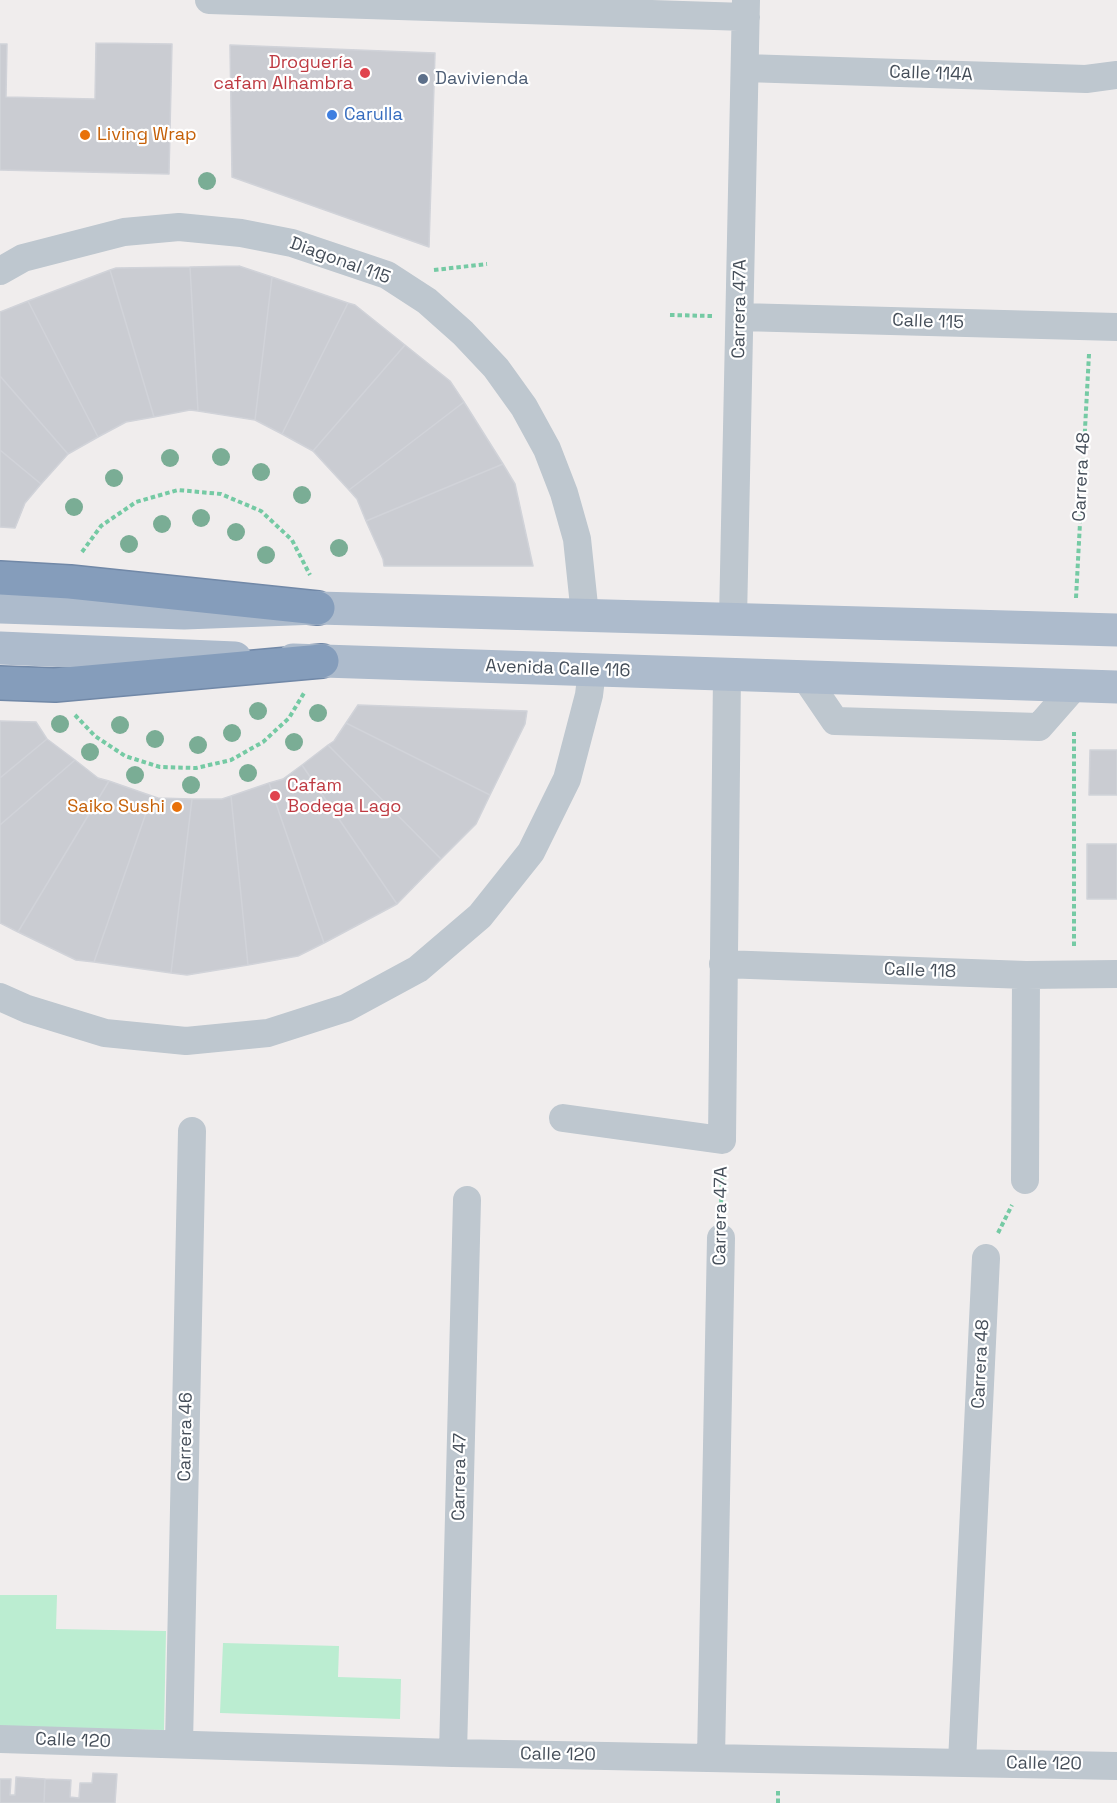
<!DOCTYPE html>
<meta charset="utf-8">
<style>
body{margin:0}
canvas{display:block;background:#f0eded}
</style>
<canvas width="1117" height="1803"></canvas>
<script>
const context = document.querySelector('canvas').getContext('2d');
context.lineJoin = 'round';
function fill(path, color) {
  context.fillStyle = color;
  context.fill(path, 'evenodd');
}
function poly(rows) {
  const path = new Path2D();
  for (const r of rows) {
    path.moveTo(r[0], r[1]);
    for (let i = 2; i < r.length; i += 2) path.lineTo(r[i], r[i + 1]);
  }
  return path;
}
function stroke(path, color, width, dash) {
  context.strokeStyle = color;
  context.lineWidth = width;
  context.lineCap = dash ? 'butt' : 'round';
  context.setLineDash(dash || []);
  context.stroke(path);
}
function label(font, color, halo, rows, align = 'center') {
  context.font = font + ' "Space Grotesk",sans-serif';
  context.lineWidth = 4.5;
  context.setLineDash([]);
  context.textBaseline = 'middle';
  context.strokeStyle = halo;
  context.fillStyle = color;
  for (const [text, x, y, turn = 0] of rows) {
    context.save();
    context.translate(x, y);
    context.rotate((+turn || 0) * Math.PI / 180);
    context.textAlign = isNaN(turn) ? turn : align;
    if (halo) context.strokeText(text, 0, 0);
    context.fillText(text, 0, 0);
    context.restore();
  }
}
fill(poly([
 [0,1595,57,1595,56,1629,166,1631,164,1730,0,1727],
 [223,1643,339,1646,338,1677,401,1679,400,1719,220,1713]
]), '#bbedd1');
const building = poly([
 [96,43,172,44,169,174,0,170,0,44,7,44,6,97,95,99,96,43],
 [230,45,435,53,429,247,232,177,230,45],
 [239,266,272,277,255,420,198,411,190,267,239,266],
 [190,267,198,411,190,410,154,417,110,270,116,268,190,267],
 [110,270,154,417,126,422,98,437,28,301,110,270],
 [272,277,348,303,282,434,255,420,272,277],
 [28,301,98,437,68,454,0,376,0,312,28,301],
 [348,303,355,305,405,345,313,451,282,434,348,303],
 [405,345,450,381,464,402,349,490,313,451,405,345],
 [0,376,68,454,41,484,0,450,0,376],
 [464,402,503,464,366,521,357,499,349,490,464,402],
 [0,450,41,484,25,503,15,528,0,527,0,450],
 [503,464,515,484,533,566,384,566,383,559,366,521,503,464],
 [358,705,527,711,525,724,490,795,346,723,358,705],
 [0,721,36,722,47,739,0,778,0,721],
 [346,723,490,795,476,824,441,859,328,745,334,741,346,723],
 [47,739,75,760,0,825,0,778,47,739],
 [328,745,441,859,397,904,302,765,328,745],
 [1090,750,1117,750,1117,795,1089,795,1090,750],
 [75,760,98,778,109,781,18,932,0,923,0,825,75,760],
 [302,765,397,904,324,943,269,783,283,779,302,765],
 [109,781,152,796,94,962,76,960,18,932,109,781],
 [269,783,324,943,298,956,248,965,231,796,269,783],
 [152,796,158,798,192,799,171,973,94,962,152,796],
 [231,796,248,965,187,975,171,973,192,799,222,799,231,796],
 [1087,844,1117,844,1117,899,1087,899,1087,844],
 [93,1773,117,1774,115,1803,44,1803,45,1779,71,1780,70,1797,79,1798,80,1783,92,1783,93,1773],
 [16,1777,45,1779,44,1803,0,1803,0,1779,11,1779,10,1795,15,1795,16,1777]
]);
fill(building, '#caccd2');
stroke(building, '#d1d3d9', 1.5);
const highway = poly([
 [0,578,70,582,318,608],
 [0,683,55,685,322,661]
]);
stroke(highway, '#7188a7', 36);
stroke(poly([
 [434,270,487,264],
 [670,315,712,316],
 [82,552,101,526,136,502,178,490,221,494,261,511,292,540,310,575],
 [1076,598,1089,354],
 [75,715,95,736,125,756,160,767,196,768,231,760,263,742,289,718,304,693],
 [1074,946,1074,732],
 [721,1210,722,1167],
 [998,1233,1012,1205],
 [778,1803,778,1788]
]), '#75caa4', 4, [4.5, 3]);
stroke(poly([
 [209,0,746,17],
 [745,68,1086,79,1117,75],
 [0,271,23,258,124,232,179,227,241,233,292,243,387,275,427,301,463,333,496,368,524,407,547,449,564,493,577,539,585,615],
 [740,317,1117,327],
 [733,619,746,0],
 [805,677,835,721,1039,727,1075,686],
 [723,964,1026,975,1117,974],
 [0,997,27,1009,105,1033,186,1041,268,1033,346,1008,418,969,480,916,531,852,567,779,589,695,592,670],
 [563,1118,722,1140,727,674],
 [1025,1180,1026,975],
 [0,1739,453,1753,1117,1766],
 [179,1744,192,1131],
 [453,1753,467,1200],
 [711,1758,721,1238],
 [962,1762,986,1258]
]), '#bec7cf', 28);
stroke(poly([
 [0,607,184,613,318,608,1117,630],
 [0,648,235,658],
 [293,660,1117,687]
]), '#adbbcc', 33);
stroke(highway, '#859dbb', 33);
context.fillStyle = '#7aad95';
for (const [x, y] of [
 [207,181],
 [221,457],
 [170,458],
 [261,472],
 [114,478],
 [302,495],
 [74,507],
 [201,518],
 [162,524],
 [236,532],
 [129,544],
 [339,548],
 [266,555],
 [258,711],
 [318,713],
 [60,724],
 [120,725],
 [232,733],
 [155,739],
 [294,742],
 [198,745],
 [90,752],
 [248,773],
 [135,775],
 [191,785]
]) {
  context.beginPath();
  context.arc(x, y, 9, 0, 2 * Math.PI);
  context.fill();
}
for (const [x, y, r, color] of [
 [365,73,6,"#e0444e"],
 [423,79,6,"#5c6f8a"],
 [332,115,6,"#3f7fe0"],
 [85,135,6,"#e8710a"],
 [275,796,6,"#e0444e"],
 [177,807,6,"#e8710a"]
]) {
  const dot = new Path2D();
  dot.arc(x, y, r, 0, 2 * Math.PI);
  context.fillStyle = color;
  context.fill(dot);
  stroke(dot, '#fff', 2);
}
label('18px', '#be3a42', '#fff', [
 ["Droguería",353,63],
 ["cafam Alhambra",353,84],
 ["Cafam",287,786,"left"],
 ["Bodega Lago",287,807,"left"]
], 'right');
label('18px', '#464f5a', '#fff', [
 ["Calle 114A",931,74,2],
 ["Diagonal 115",340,261,20],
 ["Carrera 47A",740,309,-89],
 ["Calle 115",928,322,2],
 ["Carrera 48",1082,477,-87],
 ["Avenida Calle 116",558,669,2],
 ["Calle 118",920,971,2],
 ["Carrera 47A",721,1216,-89],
 ["Carrera 48",981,1364,-87],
 ["Carrera 46",186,1437,-89],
 ["Carrera 47",460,1477,-89],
 ["Calle 120",73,1741,2],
 ["Calle 120",558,1755,1],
 ["Calle 120",1044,1764,1]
]);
label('18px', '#4e5e75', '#fff', [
 ["Davivienda",435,79]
], 'left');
label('18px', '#366cbe', '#fff', [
 ["Carulla",344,115]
], 'left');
label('18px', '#c56008', '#fff', [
 ["Living Wrap",97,135],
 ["Saiko Sushi",165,807,"right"]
], 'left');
</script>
